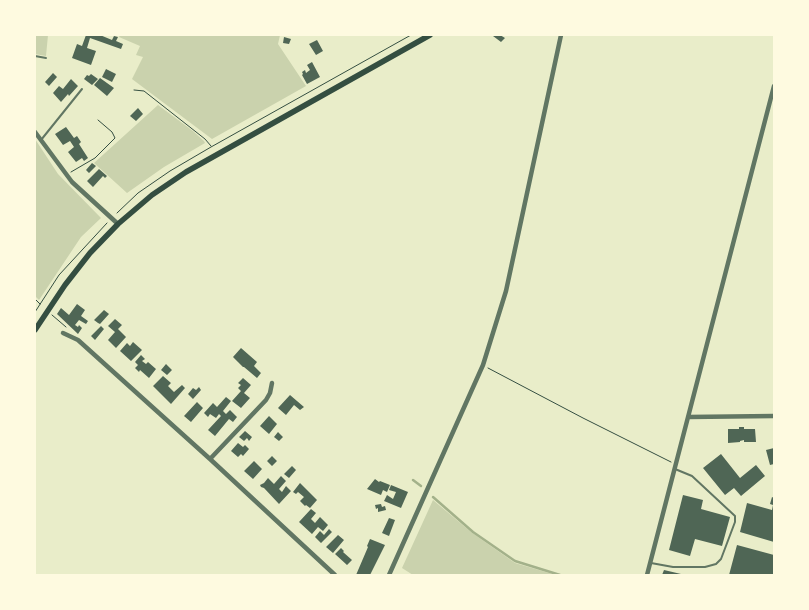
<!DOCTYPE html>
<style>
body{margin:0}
#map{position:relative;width:809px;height:610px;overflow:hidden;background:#e9edc9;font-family:Overpass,sans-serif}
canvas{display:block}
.frame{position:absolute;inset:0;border:36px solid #fefae0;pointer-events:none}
</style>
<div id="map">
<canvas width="809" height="610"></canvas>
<div class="frame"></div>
</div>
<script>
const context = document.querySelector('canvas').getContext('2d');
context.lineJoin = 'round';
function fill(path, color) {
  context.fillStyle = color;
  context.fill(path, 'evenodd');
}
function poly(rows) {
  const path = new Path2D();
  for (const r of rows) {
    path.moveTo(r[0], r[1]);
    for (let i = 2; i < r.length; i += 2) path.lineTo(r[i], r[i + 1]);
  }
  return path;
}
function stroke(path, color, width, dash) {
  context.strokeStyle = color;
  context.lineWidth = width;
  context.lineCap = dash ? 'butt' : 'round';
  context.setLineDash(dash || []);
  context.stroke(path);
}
fill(poly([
 [35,35,48,35,46,56,35,54],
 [120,35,280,35,278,44,306,86,212,139,132,79,143,57,136,55,140,46,119,37],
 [158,105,193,131,204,141,205,143,164,167,127,193,94,163],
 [35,139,58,174,101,218,81,237,39,300,35,296],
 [433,500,471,532,515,563,556,575,413,575,402,568]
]), '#cad2ad');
stroke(poly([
 [413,480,421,486],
 [433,497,473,532,515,561,560,575]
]), '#a3b18a', 2.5);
fill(poly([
 [86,35,100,35,112,40,114,36,118,37,116,41,123,44,121,49,90,38,87,48,96,51,91,65,72,58,77,44,82,46],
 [494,35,500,35,505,38,501,42,493,36],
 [284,37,291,39,289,44,283,43],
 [317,40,323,51,316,55,309,44],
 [312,62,320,77,307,84,302,75,303,74,302,72,305,70,306,73,310,70,307,65],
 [106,69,116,74,112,82,102,77],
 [53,73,57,77,49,86,45,82],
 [91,74,98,79,92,85,84,79,87,75,89,76],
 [100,78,114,88,107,96,94,85],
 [71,79,78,86,69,96,68,94,61,102,53,93,59,86,63,89],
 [138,108,143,114,136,121,130,116],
 [66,127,74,138,77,136,81,142,79,144,88,158,84,161,82,158,76,162,68,152,74,147,70,141,63,145,55,134],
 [92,163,96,166,89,173,86,170],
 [99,169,107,176,105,178,103,176,93,187,87,181],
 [77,304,85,310,81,316,88,321,86,324,79,320,75,325,78,327,79,325,82,328,78,334,57,314,61,308,69,315],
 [104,310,109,314,100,324,98,323,94,320],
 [115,319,122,325,118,329,126,337,116,348,108,340,115,332,108,326],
 [101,326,104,329,95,340,91,336],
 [133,342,142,350,131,361,120,351,127,343,130,346],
 [241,348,257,362,254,366,261,373,257,378,244,367,243,367,233,357],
 [141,355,145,359,142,361,146,364,148,362,156,369,149,378,140,370,139,372,135,368,138,365,135,362],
 [166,364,172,370,167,375,161,370],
 [163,376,171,383,168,386,174,392,182,385,185,388,171,404,153,386],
 [243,378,251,385,244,393,250,398,241,408,232,401,241,391,238,388,241,385,238,383],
 [199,387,201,390,193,399,188,394,193,388,196,390],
 [290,395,304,407,300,410,294,405,286,415,278,408],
 [226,397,231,401,223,411,226,414,230,410,237,417,233,422,229,419,215,436,208,430,221,416,219,414,216,418,210,414,208,417,204,413,213,403,217,407],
 [197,402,203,408,191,422,184,416],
 [269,416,277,424,269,434,260,426],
 [739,427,744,427,744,429,755,429,756,442,744,442,744,440,740,441,740,442,728,443,728,429,739,429],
 [245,431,252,437,249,441,247,438,244,441,239,437],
 [278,432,283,437,279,441,274,437],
 [238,443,243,447,245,445,249,449,243,456,241,454,238,457,231,451],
 [774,448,774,464,770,465,766,450],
 [721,454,740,478,756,465,765,476,741,496,734,488,725,495,703,468],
 [272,456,277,461,272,466,267,461],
 [254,461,262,469,253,479,244,471],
 [292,466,296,470,289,478,284,474],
 [281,476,286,481,279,489,282,492,286,486,291,491,279,504,264,488,261,487,260,485,264,483,268,478,274,484],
 [375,479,379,482,380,481,390,485,387,492,383,490,381,495,367,489],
 [300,483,317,500,310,508,306,505,305,506,300,501,304,497,298,492,296,494,293,492],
 [391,485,408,492,401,508,384,501,387,495,393,499,396,492,389,490],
 [683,495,703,500,701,509,730,517,722,546,695,539,690,556,669,550],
 [772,497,774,498,774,542,740,532,747,503,772,510,773,505,770,504],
 [381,504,382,507,385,506,386,510,378,512,378,508,376,509,375,505],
 [311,509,316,513,311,519,315,523,320,517,328,525,323,531,318,527,312,534,299,522],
 [389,518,395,520,389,536,382,533],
 [329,529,332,532,321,543,315,537,320,531,324,535],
 [338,535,344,540,333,553,326,547],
 [370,539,385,545,370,575,356,575,368,547,367,546],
 [737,545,774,555,774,575,729,575],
 [341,548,344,551,343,552,352,560,347,565,335,554],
 [664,570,681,574,681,575,662,575]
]), '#4f6655');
stroke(poly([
 [134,90,144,91,205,139,211,146],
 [71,172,95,158,115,138,112,132,98,120],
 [117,213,138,193,170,171,211,147,411,35],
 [35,299,40,304],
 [35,312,59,275,107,223],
 [52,315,66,327],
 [488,368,583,418,671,462]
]), '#344e41', 1);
stroke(poly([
 [35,56,46,58],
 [41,140,82,89],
 [651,563,673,567,705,567,716,564,721,559,735,522,735,516,692,476,675,469]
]), '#617663', 2);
stroke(poly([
 [35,132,72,182,118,224],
 [63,333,78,340,210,459,335,575],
 [688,417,774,416],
 [210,459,266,400,270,393,272,383],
 [389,575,483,365,506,291,561,35],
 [647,575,774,86]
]), '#617663', 4.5);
stroke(poly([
 [35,330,65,285,90,253,118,224,152,195,186,172,430,35]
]), '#344e41', 5.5);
</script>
